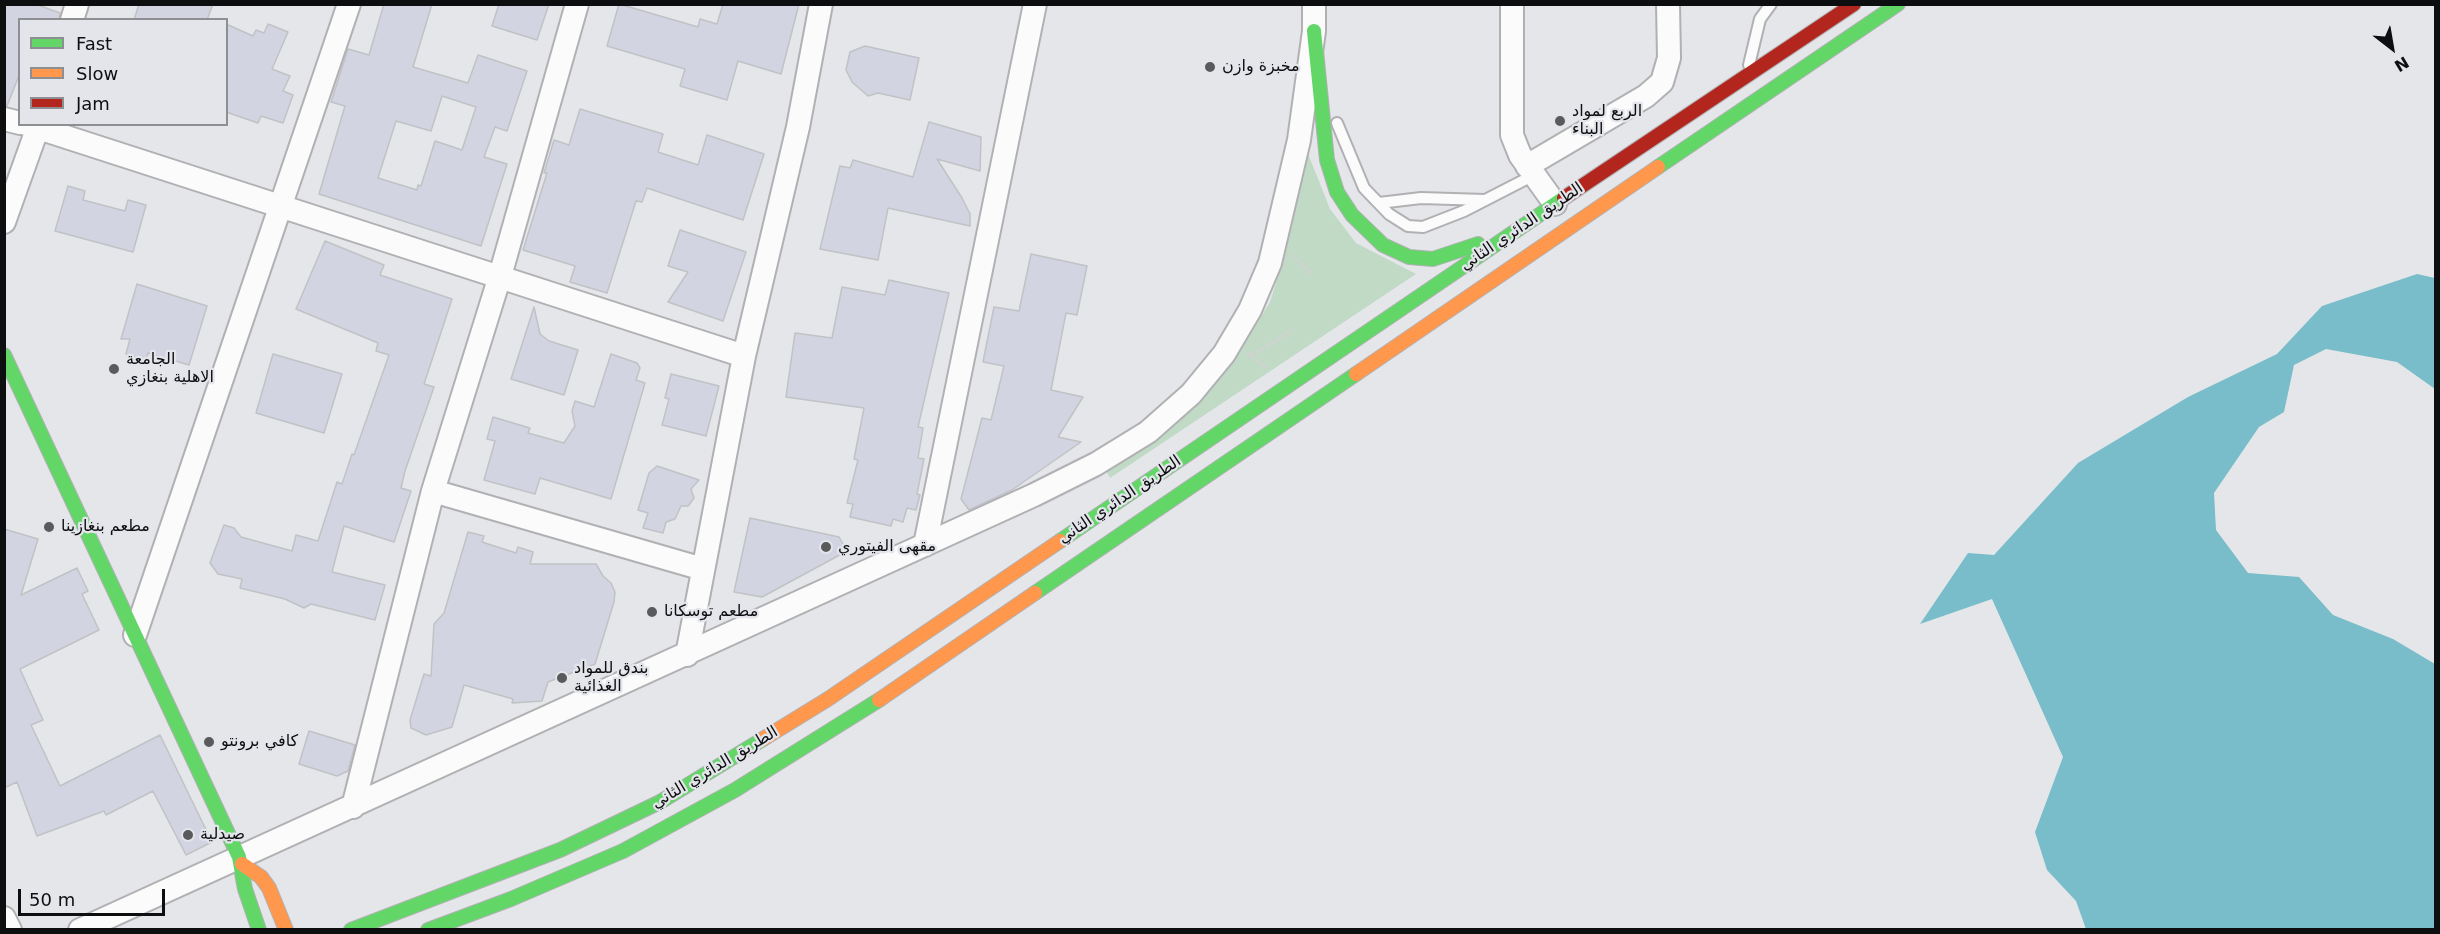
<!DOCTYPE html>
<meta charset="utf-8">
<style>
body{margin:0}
#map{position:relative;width:2440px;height:934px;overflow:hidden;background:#e5e6ea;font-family:"DejaVu Sans",sans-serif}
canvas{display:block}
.frame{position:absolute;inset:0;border:6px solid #0d0e0f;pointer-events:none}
.legend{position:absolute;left:18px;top:18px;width:210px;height:108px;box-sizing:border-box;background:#e4e5eb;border:2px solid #8e8f93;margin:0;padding:8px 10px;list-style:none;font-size:18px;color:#0d0e0f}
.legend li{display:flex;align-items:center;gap:12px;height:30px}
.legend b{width:30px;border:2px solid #8e8f93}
.north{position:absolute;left:2362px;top:18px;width:60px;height:60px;-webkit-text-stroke:4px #e4e5eb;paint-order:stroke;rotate:149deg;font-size:16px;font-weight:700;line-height:24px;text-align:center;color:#0d0e0f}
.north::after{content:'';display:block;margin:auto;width:21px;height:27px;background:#0d0e0f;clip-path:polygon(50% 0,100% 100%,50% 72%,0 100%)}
.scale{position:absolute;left:18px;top:889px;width:147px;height:27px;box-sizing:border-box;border:3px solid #0d0e0f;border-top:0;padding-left:8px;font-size:18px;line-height:21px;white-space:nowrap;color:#0d0e0f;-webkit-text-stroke:4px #e4e5eb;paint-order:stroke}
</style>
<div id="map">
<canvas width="2440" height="934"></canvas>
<div class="frame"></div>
<ul class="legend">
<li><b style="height:8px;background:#63d668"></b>Fast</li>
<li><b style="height:8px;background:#ff974d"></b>Slow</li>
<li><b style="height:8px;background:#b3261e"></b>Jam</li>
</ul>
<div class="north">N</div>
<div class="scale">50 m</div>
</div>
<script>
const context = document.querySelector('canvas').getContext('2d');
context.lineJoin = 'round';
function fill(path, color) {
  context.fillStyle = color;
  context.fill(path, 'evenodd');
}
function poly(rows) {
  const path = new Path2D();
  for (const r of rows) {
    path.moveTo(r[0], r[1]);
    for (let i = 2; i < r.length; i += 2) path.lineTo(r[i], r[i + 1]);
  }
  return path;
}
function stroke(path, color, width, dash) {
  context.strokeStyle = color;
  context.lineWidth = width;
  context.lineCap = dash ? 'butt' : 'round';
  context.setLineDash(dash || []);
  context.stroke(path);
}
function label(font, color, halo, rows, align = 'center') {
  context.font = font + ' "DejaVu Sans","Noto Sans Arabic",sans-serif';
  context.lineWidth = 4.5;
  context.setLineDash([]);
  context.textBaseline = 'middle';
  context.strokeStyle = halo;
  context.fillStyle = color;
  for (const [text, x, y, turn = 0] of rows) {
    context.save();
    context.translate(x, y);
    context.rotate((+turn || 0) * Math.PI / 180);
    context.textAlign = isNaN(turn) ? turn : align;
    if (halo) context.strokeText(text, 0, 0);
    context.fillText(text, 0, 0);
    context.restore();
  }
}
fill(poly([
 [1305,146,1330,209,1356,243,1416,274,1110,478,1105,469,1191,408,1242,348,1270,302,1286,251]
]), '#c0dac6');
fill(poly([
 [2417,274,2435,278,2435,389,2397,362,2326,349,2294,365,2284,412,2259,427,2214,493,2216,530,2248,573,2299,577,2333,615,2393,639,2435,664,2435,929,2086,929,2076,901,2047,870,2035,832,2063,757,1992,599,1920,624,1968,553,1994,555,2078,463,2188,397,2277,354,2322,306]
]), '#78bdc9');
const building = poly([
 [4,4,35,4,60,13,59,20,20,20,20,73,7,106,4,106,4,4],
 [139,4,213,4,207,20,134,20,139,4],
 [384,4,432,4,413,67,468,83,478,55,527,71,507,131,495,127,484,157,507,164,481,246,319,194,345,106,331,102,348,49,369,55,384,4],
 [442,96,476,107,462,150,435,141,421,186,418,185,417,190,378,178,396,121,431,131,442,96],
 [499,4,549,4,537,40,492,26,499,4],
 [619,4,698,27,700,19,717,24,723,4,799,4,781,74,738,61,727,100,680,86,685,69,607,46,619,4],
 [226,24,253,36,256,30,264,33,268,24,288,32,272,69,290,76,283,91,293,95,283,123,261,116,258,123,226,112,226,24],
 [865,46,919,58,910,100,878,93,868,96,852,82,846,70,850,52,865,46],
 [580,109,663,134,658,152,698,165,707,135,764,154,743,220,647,188,642,202,636,201,607,293,570,282,575,266,523,250,547,173,544,173,554,140,569,145,580,109],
 [929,122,981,137,980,171,937,159,962,198,970,214,970,226,888,208,878,260,820,249,840,166,850,168,853,160,913,177,929,122],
 [68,186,85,191,83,200,125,211,128,200,146,205,133,252,55,231,68,186],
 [680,230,746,252,723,321,668,302,688,272,668,266,680,230],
 [325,241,384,265,380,275,452,299,424,384,434,387,405,471,401,488,411,491,394,542,344,526,332,572,385,585,375,620,311,604,304,608,285,599,240,588,242,579,218,574,210,563,224,525,234,528,241,537,292,551,296,535,318,541,337,482,342,484,352,454,354,455,389,355,376,351,378,343,296,309,325,241],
 [1031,254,1087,266,1077,315,1066,313,1051,390,1083,397,1058,437,1081,442,1012,490,969,510,961,499,982,418,991,420,1004,366,983,362,994,307,1019,311,1031,254],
 [889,280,949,293,918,427,923,428,918,458,924,459,917,494,920,495,916,510,907,508,903,522,893,519,891,526,850,517,853,504,847,503,858,460,854,459,864,408,786,397,795,333,832,338,842,287,885,295,889,280],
 [137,284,207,306,189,365,148,353,146,360,126,354,130,339,121,339,137,284],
 [534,307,540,334,549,341,578,350,564,395,511,379,534,307],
 [273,354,342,374,324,433,256,413,273,354],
 [611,354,637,363,640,368,636,380,645,383,611,499,540,478,535,494,484,480,495,441,487,439,493,417,530,428,528,433,564,443,575,426,572,411,575,401,594,407,611,354],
 [671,374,719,386,706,436,662,425,669,399,665,398,671,374],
 [657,466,699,480,691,489,694,498,688,506,681,506,675,519,666,522,663,533,643,528,648,513,638,510,649,473,657,466],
 [750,518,839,537,847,551,762,597,734,592,750,518],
 [4,529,38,539,21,595,77,568,88,591,82,594,99,630,20,669,43,720,31,725,60,786,160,735,212,842,186,855,153,791,106,815,104,811,37,836,17,782,4,788,4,529],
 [468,532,484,536,482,542,516,553,518,547,533,552,530,564,596,564,603,576,611,583,615,592,614,602,595,664,548,682,542,701,512,703,513,699,464,685,452,727,426,735,411,728,410,720,424,674,431,676,434,624,444,613,468,532],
 [309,731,355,745,348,771,337,776,299,764,309,731]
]);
fill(building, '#d2d4e2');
stroke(building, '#c1c2c5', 1.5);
const lane = poly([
 [1749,65,1760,19,1771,4],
 [1337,123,1364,188,1389,214,1408,226,1423,227,1464,211,1534,175],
 [1379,203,1421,198,1485,200]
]);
const street = poly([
 [1512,4,1512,135,1520,155,1555,204],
 [72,20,77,4],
 [4,119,20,123],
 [26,124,744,356],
 [1527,166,1646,96,1662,82,1669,58,1668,4],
 [4,222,39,124],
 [433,491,703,569],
 [925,545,1035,4],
 [135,635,349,4],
 [687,655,744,356,798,127,821,4],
 [353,807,433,491,500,276,577,4],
 [4,918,10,930],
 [80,930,1034,495,1096,464,1148,432,1191,394,1224,354,1250,310,1270,263,1299,140,1314,31,1314,4]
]);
const fast = poly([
 [1314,31,1327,160,1337,192,1352,215,1383,245,1409,257,1433,259,1478,244],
 [1658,167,1898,4],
 [4,355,239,857,245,889,259,930],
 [1060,541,1564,198],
 [1035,593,1356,374],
 [351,930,560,850,660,802,763,739],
 [428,930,511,899,623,851,735,790,879,700]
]);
const slow = poly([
 [1356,374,1658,167],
 [879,700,1035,593],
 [763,739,828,699,1060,541],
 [242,864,261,877,269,888,286,930]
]);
const jam = poly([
 [1564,198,1854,4]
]);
stroke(lane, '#b1b1b4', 14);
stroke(street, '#b1b1b4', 26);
stroke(fast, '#b1b1b4', 16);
stroke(slow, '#b1b1b4', 16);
stroke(jam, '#b1b1b4', 16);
stroke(poly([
 [1291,255,1312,274],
 [1247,353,1268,368],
 [1251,356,1293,330]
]), '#d2d2d3', 4, [3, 3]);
stroke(lane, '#fbfbfc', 10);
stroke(street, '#fbfbfc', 22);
stroke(fast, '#63d668', 14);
stroke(slow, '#ff974d', 14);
stroke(jam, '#b3261e', 14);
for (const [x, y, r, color] of [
 [1210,67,6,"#595a5c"],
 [1560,121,6,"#595a5c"],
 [114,369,6,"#595a5c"],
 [49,527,6,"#595a5c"],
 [826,547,6,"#595a5c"],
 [652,612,6,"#595a5c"],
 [562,678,6,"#595a5c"],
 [209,742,6,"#595a5c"],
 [188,835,6,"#595a5c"]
]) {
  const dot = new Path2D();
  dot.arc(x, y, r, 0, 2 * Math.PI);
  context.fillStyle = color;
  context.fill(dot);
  stroke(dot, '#e4e5eb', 2);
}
label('16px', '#0d0e0f', '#e4e5eb', [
 ["مخبزة وازن",1222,67],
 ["الربع لمواد",1572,112],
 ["البناء",1572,130],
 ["الجامعة",126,360],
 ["الاهلية بنغازي",126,378],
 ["مطعم بنغازينا",61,527],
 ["مقهى الفيتوري",838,547],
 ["مطعم توسكانا",664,612],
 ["بندق للمواد",574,669],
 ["الغذائية",574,687],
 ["كافي برونتو",221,742],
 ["صيدلية",200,835]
], 'left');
label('16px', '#0d0e0f', '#e4e5eb', [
 ["الطريق الدائري الثاني",1522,227,-34],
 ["الطريق الدائري الثاني",1120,500,-34],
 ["الطريق الدائري الثاني",715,768,-31]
]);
</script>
